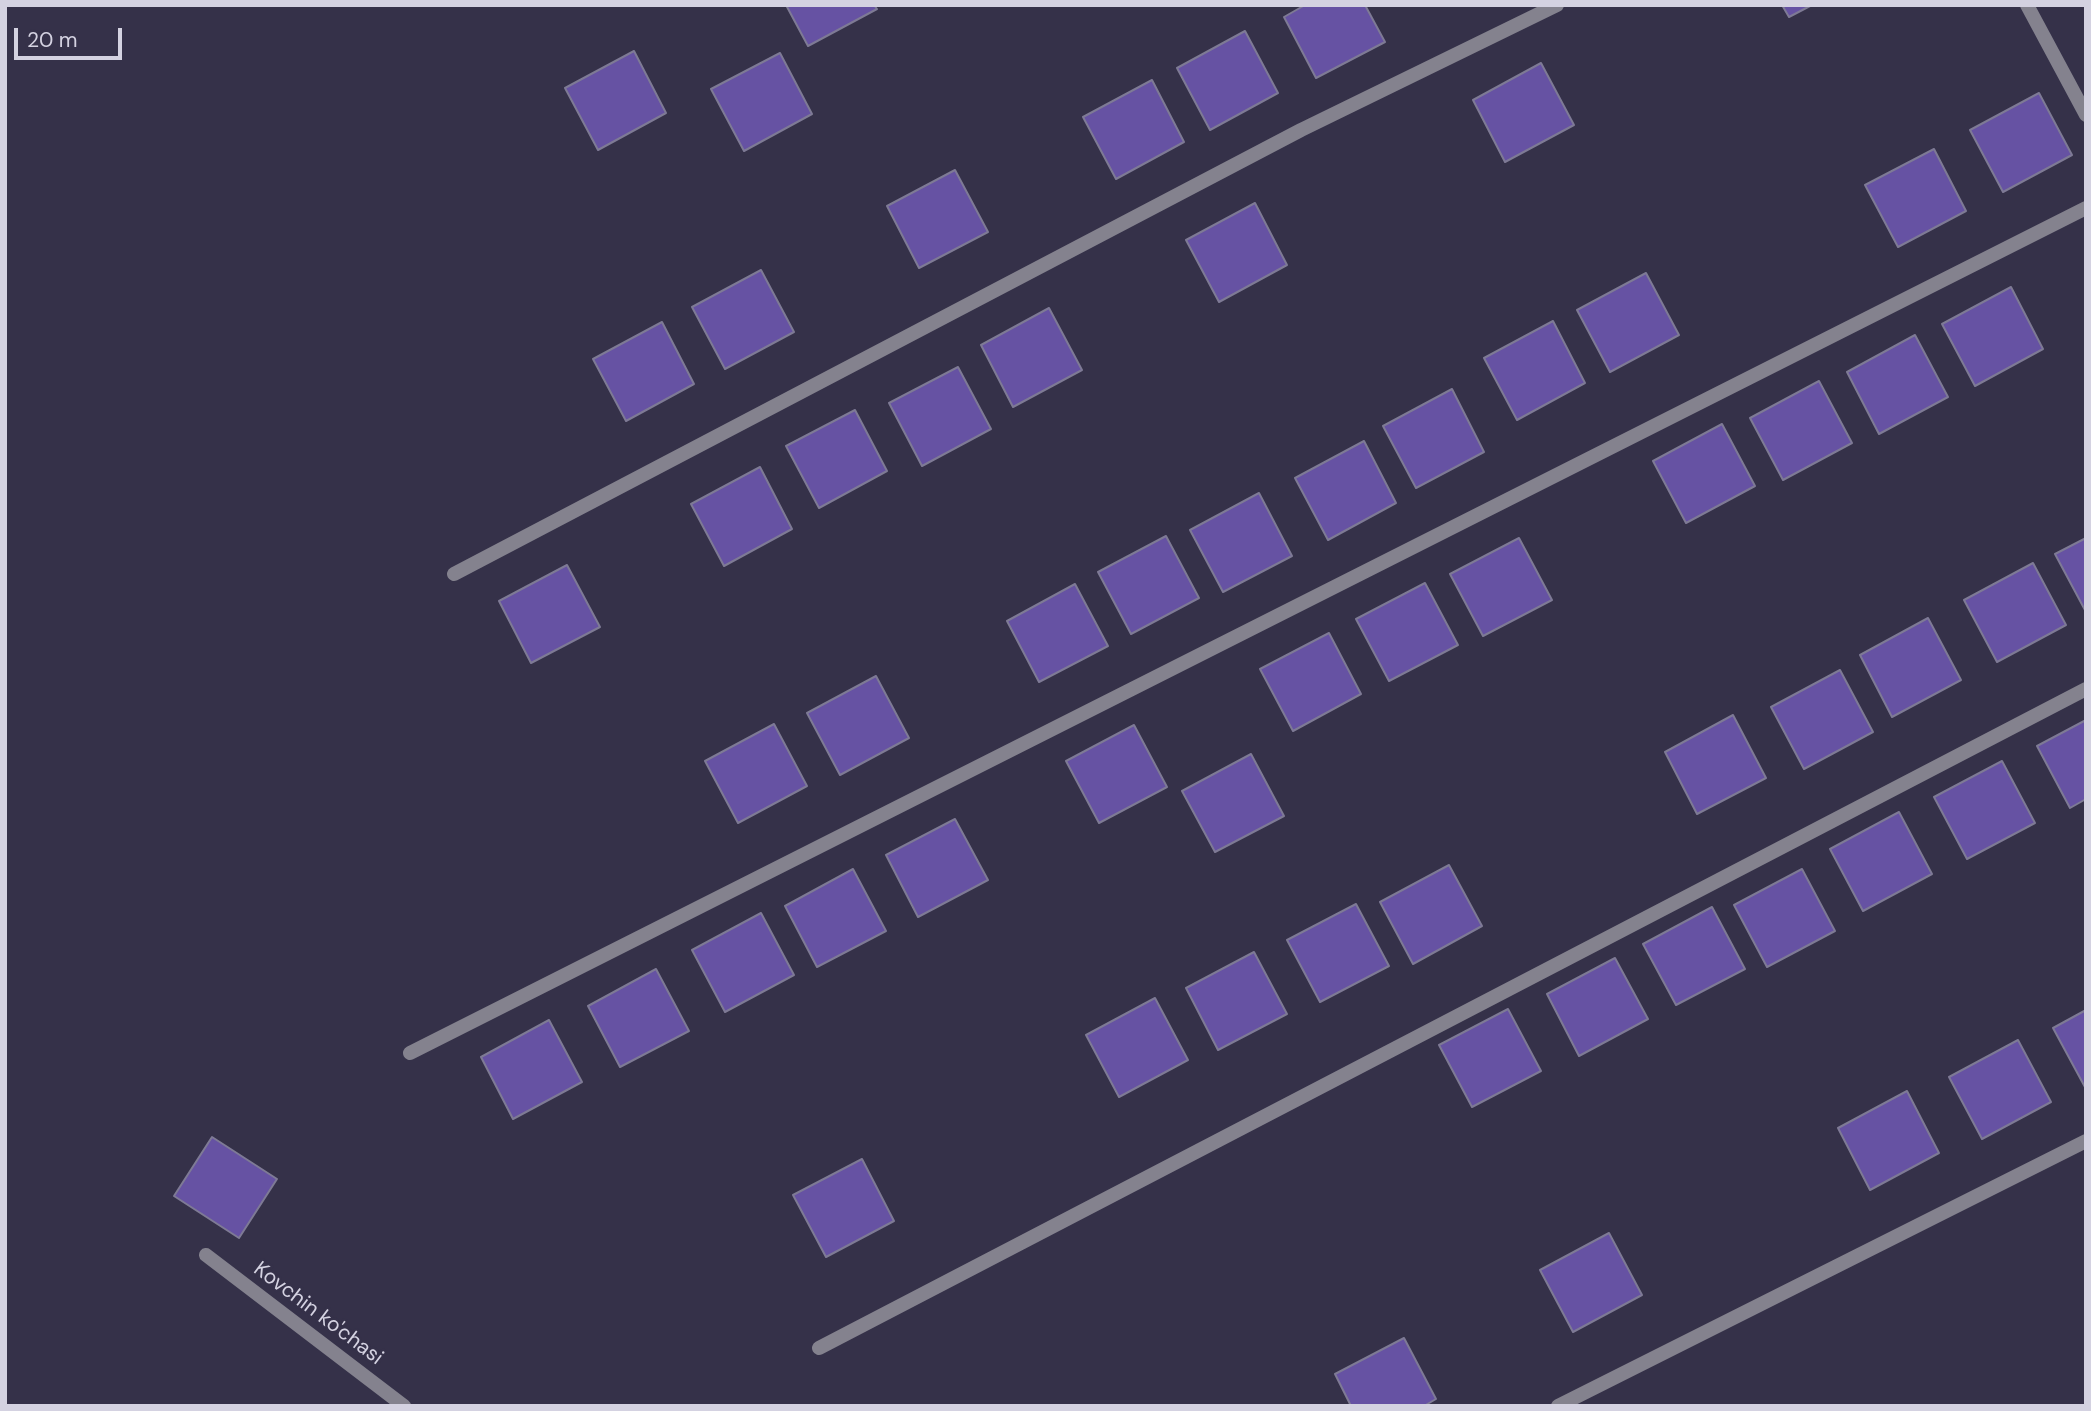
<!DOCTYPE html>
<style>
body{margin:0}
#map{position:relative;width:2091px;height:1411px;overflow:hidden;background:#353149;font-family:"DM Sans",sans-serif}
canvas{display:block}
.frame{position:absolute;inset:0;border:7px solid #d4d2e1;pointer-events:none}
.scale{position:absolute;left:14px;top:28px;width:108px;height:32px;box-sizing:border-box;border:4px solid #d4d2e1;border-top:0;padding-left:9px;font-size:21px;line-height:24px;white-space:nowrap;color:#d4d2e1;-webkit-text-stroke:5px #353149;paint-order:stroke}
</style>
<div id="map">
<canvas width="2091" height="1411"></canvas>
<div class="frame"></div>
<div class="scale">20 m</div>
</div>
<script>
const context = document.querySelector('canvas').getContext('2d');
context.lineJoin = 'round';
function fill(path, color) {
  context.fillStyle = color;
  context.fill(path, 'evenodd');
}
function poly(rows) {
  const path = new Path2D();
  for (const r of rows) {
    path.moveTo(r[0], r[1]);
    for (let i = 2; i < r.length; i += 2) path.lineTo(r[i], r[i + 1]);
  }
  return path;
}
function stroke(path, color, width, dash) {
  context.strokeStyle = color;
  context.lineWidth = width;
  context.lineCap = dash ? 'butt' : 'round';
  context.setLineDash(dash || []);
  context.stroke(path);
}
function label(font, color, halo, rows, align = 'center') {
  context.font = font + ' "DM Sans",sans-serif';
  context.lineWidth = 5;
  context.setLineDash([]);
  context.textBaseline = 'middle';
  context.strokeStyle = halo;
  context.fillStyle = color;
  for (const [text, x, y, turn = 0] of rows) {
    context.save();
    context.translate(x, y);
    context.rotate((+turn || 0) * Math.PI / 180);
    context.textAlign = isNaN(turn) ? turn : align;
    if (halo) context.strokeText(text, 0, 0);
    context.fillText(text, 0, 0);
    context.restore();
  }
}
const building = poly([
 [786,5,874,5,877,9,808,46,786,5],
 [1305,5,1365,5,1385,42,1316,78,1284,17,1305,5],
 [1782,5,1812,5,1789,17,1782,5],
 [1245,31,1278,93,1210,130,1177,68,1245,31],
 [634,51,666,113,598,150,565,88,634,51],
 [780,53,812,114,744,151,711,89,780,53],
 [1541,63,1574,125,1505,162,1473,100,1541,63],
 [1152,80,1184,142,1116,179,1083,117,1152,80],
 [2039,93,2072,155,2003,192,1970,130,2039,93],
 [1934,149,1966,211,1898,247,1865,185,1934,149],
 [955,170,988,232,919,268,887,206,955,170],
 [1255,203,1287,265,1219,302,1186,240,1255,203],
 [761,270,794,332,725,369,692,307,761,270],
 [1646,273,1679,335,1610,372,1577,310,1646,273],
 [2011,287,2043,349,1975,386,1942,324,2011,287],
 [1049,308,1082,370,1013,407,981,345,1049,308],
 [1553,321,1585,383,1517,420,1484,358,1553,321],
 [662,322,694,384,626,421,593,359,662,322],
 [1915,335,1948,397,1879,434,1847,372,1915,335],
 [958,367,991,429,922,466,889,403,958,367],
 [1819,381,1852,443,1783,480,1750,418,1819,381],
 [1452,389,1484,452,1416,488,1383,426,1452,389],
 [855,410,887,471,819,508,786,446,855,410],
 [1722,424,1755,486,1686,523,1653,461,1722,424],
 [1364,441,1396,503,1328,540,1295,478,1364,441],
 [760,467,792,529,724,566,691,504,760,467],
 [1259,493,1292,556,1223,592,1190,530,1259,493],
 [1166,536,1199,598,1131,634,1098,572,1166,536],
 [1519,538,1552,600,1483,636,1450,574,1519,538],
 [2086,538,2086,612,2055,554,2086,538],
 [2033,563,2066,625,1997,662,1964,600,2033,563],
 [567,565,600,627,531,663,499,601,567,565],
 [1425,583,1458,645,1389,681,1356,619,1425,583],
 [1075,584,1108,646,1039,682,1007,621,1075,584],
 [1928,618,1961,680,1892,717,1860,655,1928,618],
 [1329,633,1361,694,1293,731,1260,669,1329,633],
 [1840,670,1873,732,1804,769,1771,707,1840,670],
 [876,676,909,738,840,775,807,713,876,676],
 [1733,715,1766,778,1697,814,1665,752,1733,715],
 [2086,720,2086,799,2070,808,2037,746,2086,720],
 [774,724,807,786,738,823,705,761,774,724],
 [1134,725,1167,787,1099,823,1066,761,1134,725],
 [1251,754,1284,816,1215,852,1182,791,1251,754],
 [2002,761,2035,823,1967,859,1934,797,2002,761],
 [1899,812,1932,874,1863,911,1830,849,1899,812],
 [955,819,988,880,918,917,886,855,955,819],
 [1449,865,1482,926,1413,964,1380,902,1449,865],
 [853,869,886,931,817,967,785,906,853,869],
 [1802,869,1835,931,1767,967,1734,905,1802,869],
 [1356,904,1389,966,1320,1002,1287,940,1356,904],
 [1712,907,1745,969,1676,1005,1643,944,1712,907],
 [761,913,794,975,725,1012,692,950,761,913],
 [1254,952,1287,1014,1218,1050,1186,988,1254,952],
 [1615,958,1648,1019,1579,1056,1547,994,1615,958],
 [656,969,689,1031,620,1067,588,1006,656,969],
 [1155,998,1188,1060,1119,1097,1086,1035,1155,998],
 [1508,1009,1541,1071,1472,1107,1439,1045,1508,1009],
 [2086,1010,2086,1089,2053,1028,2086,1010],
 [549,1020,582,1082,513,1119,481,1057,549,1020],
 [2018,1040,2051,1102,1982,1139,1949,1077,2018,1040],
 [1907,1091,1939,1153,1870,1190,1838,1128,1907,1091],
 [212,1137,277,1179,239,1238,174,1196,212,1137],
 [862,1159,894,1221,826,1257,793,1195,862,1159],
 [1609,1233,1642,1295,1573,1332,1540,1270,1609,1233],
 [1404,1338,1436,1399,1424,1406,1351,1406,1335,1374,1404,1338]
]);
fill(building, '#6652a3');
stroke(building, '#7e7a95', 2);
stroke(poly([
 [2027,5,2086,115],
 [454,574,1301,130,1557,5],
 [410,1053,2086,208],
 [206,1255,404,1406],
 [819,1348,2086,689],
 [1558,1406,2086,1141]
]), '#84828e', 14);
label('21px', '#d4d2e1', '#353149', [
 ["Kovchin ko'chasi",318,1314,37]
]);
</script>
